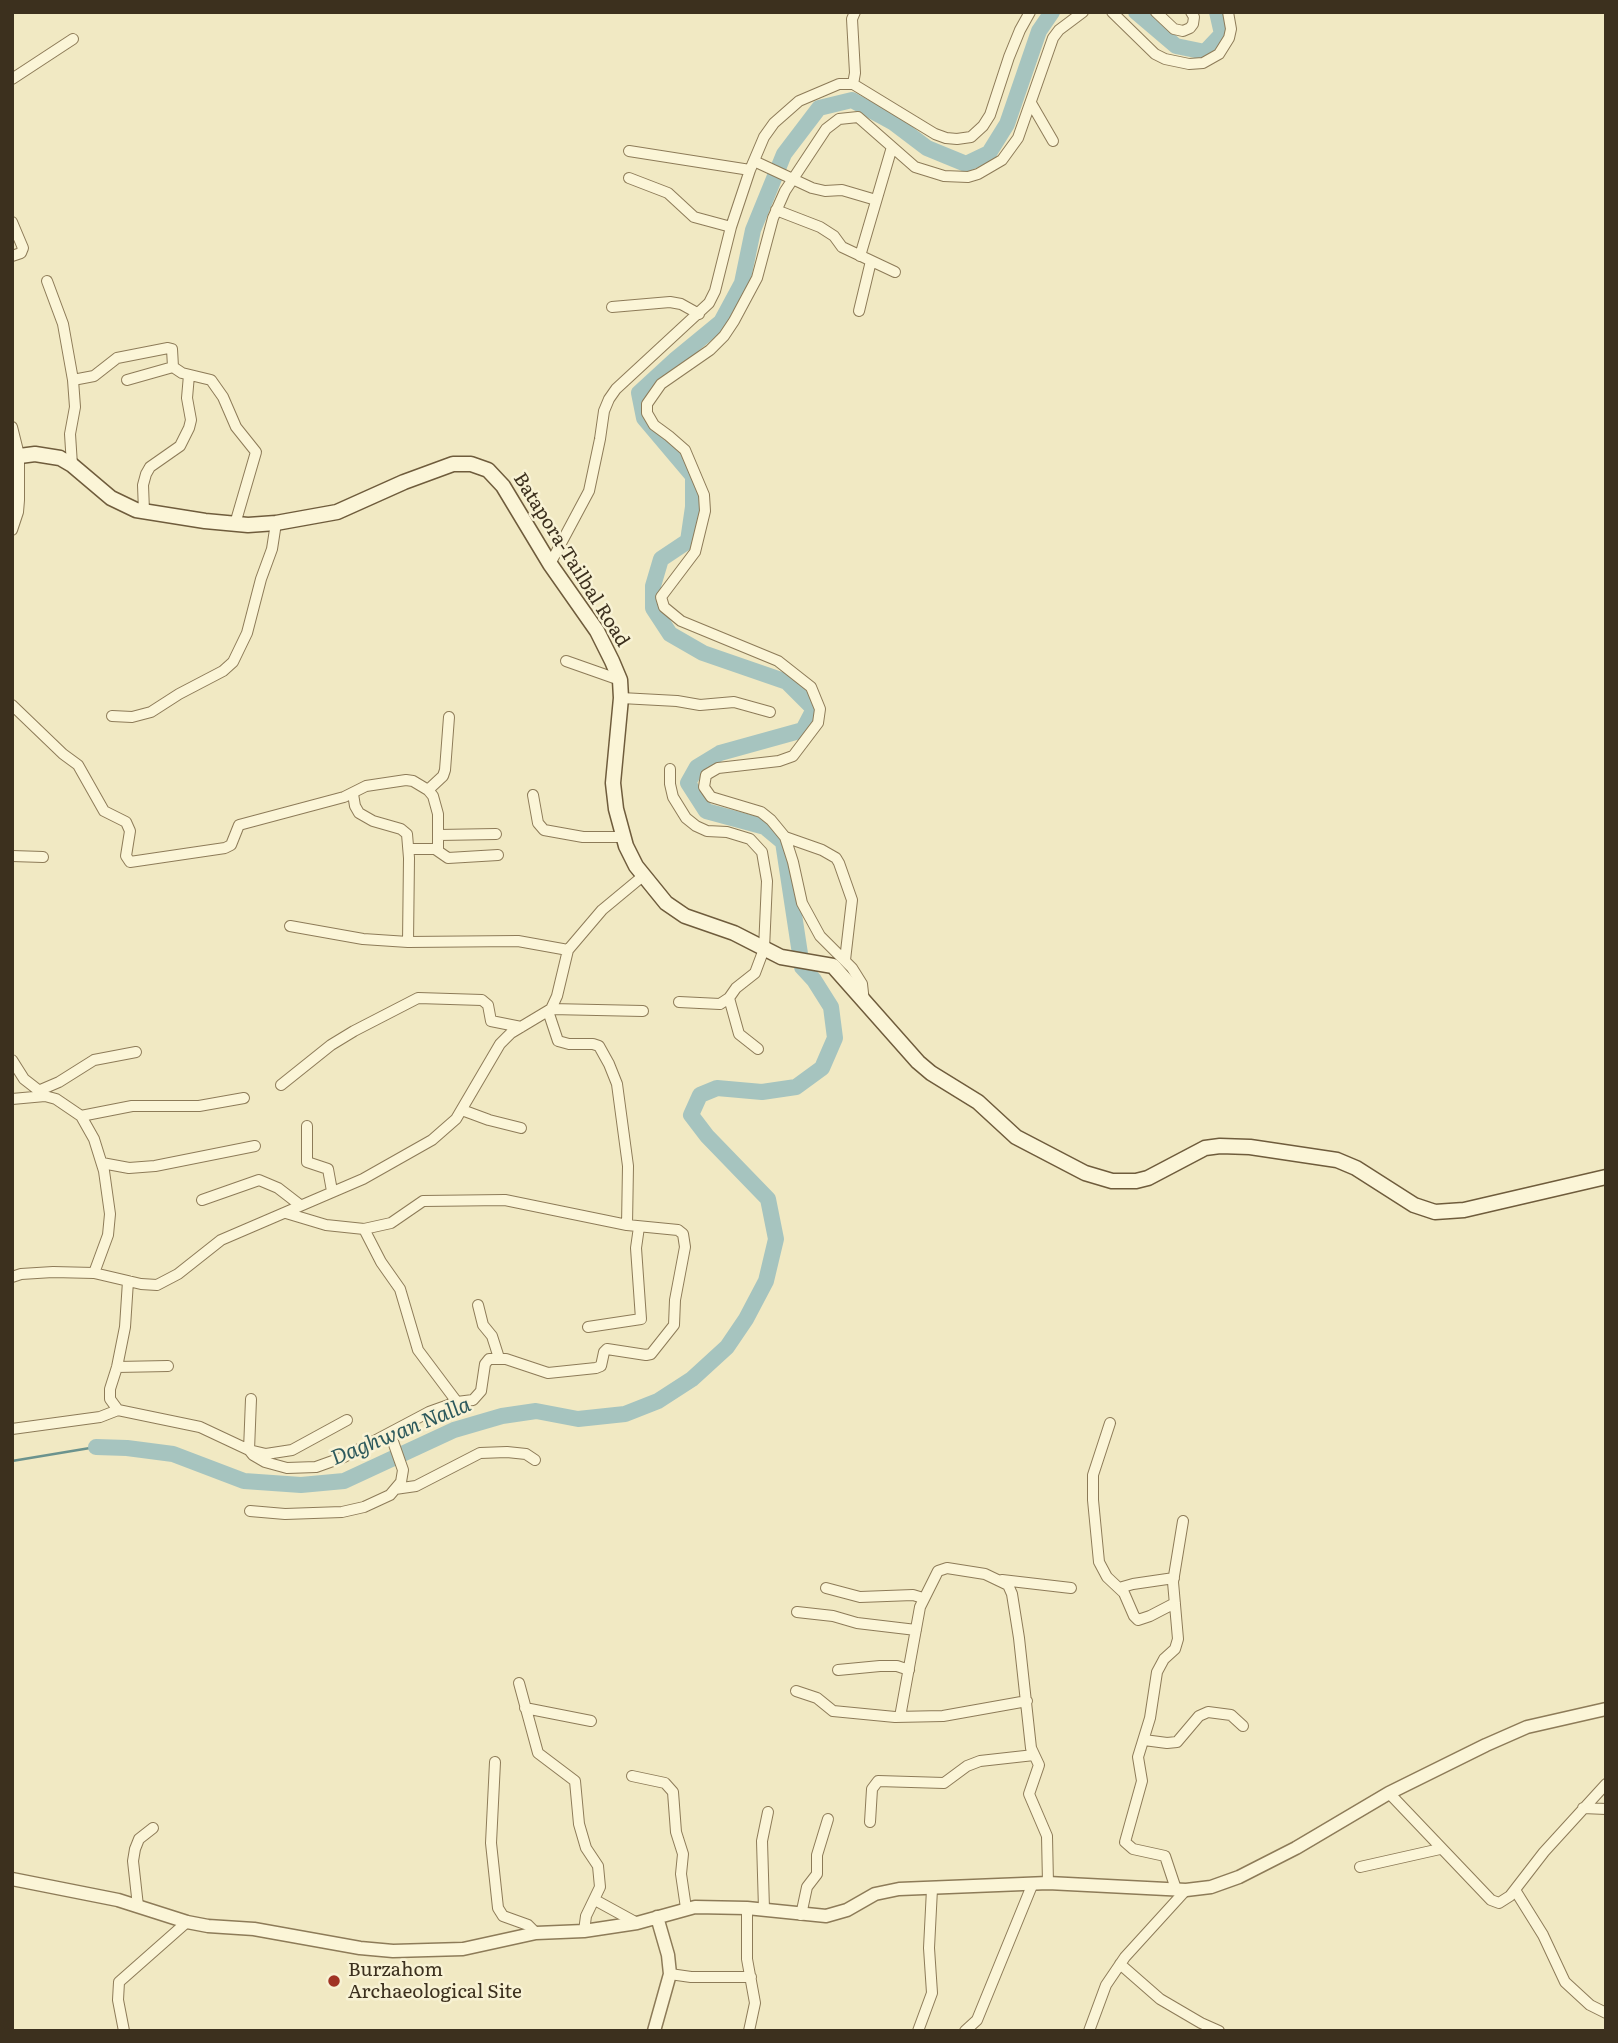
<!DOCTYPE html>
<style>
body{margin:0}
#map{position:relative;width:1618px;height:2043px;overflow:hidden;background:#f1e9c3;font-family:Literata,serif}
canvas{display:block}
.frame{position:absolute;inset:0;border:14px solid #3c301e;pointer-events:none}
</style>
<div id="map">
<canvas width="1618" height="2043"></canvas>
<div class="frame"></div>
</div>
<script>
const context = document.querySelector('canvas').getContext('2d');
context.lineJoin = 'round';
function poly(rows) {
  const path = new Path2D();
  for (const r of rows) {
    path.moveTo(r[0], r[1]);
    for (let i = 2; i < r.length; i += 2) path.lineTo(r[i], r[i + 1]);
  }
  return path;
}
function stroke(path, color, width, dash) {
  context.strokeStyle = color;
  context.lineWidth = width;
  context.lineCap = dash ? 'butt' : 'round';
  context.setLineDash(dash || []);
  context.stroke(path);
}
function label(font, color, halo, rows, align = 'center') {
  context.font = font + ' Literata,serif';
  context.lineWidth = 5;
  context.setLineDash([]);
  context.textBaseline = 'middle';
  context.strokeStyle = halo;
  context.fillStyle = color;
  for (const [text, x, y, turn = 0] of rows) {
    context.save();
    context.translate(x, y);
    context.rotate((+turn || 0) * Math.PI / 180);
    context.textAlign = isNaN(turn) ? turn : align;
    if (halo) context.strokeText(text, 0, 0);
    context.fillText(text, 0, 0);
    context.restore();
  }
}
stroke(poly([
 [12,1461,96,1447]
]), '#6b938e', 2.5);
stroke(poly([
 [1136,12,1176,46,1205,52,1222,34,1217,12],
 [96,1447,127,1448,173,1454,244,1481,301,1485,344,1481,454,1430,502,1416,536,1411,578,1419,625,1414,658,1401,692,1379,727,1347,746,1319,766,1281,776,1239,768,1199,707,1136,691,1115,700,1095,717,1088,762,1092,796,1087,822,1068,835,1038,831,1007,814,980,802,967,783,842,765,827,706,811,688,783,697,767,720,753,803,730,814,709,787,682,703,653,670,634,653,608,653,586,661,559,688,541,693,507,693,476,644,418,639,393,676,359,721,322,742,283,753,230,784,154,819,108,852,100,894,123,927,148,966,164,989,153,1007,124,1039,31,1052,12]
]), '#a6c4bf', 16);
const minor = poly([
 [1112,12,1155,54,1165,59,1189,64,1203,63,1219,54,1229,38,1231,29,1228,12],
 [1156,12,1174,29,1183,31,1190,28,1193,24,1194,17,1191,12],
 [12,79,73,39],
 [853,84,855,73,852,19,855,12],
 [1031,103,1053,141],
 [629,151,750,170],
 [754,161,812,188,825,191,842,190,876,200],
 [629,178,668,193,694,217,731,227],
 [776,210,820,227,834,236,842,247,895,272],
 [12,222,23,248,21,253,12,256],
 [860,256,892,147],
 [47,281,63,324,73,380,75,407,70,434,72,465],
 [612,307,670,302,681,304,699,314],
 [859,311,871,261],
 [73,380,94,376,117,358,168,348,172,349,173,367,182,373,211,380,223,397,236,427,256,452,235,524],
 [127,380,173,367],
 [12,427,19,455,19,500,18,512,12,530],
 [144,511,143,485,146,474,150,467,180,446,189,428,191,420,187,398,189,375],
 [550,564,589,491,600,439,604,411,609,399,616,389,709,303,715,291,731,227,750,170,764,137,774,123,799,101,839,84,853,84,935,134,946,138,957,139,971,137,983,126,990,115,1009,57,1020,30,1030,12],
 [566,661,620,680],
 [621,698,677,701,700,705,734,702,770,712],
 [12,705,63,754,78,765,104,811,126,822,130,831,126,856,130,862,225,848,231,845,239,825,344,797,366,786,406,780,413,781,428,790,433,796,438,814,438,850],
 [112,716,132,717,151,712,179,694,223,671,233,662,247,633,261,579,272,549,276,523],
 [670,769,670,784,673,797,686,818,696,826,707,831,727,832,750,839,762,852,767,881,764,949,755,973,736,988,729,998,720,1004,679,1002],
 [428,790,443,776,445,770,449,717],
 [353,794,355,806,359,813,373,821,401,829,407,834,409,858,408,942],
 [533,795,538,823,544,830,583,837,623,837],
 [439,835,496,834],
 [785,837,822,850,836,858,839,863,852,900,845,960],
 [409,849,435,849,448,858,498,855],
 [12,856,43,857],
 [290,926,363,939,408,942,518,941,568,950],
 [729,998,739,1034,758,1049],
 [864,1002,862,984,852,968,820,936,802,903,793,862,785,837,771,820,761,812,711,797,704,787,706,775,718,768,779,761,793,756,818,723,820,709,811,687,778,661,681,621,664,607,661,597,695,552,705,511,704,495,685,450,669,436,654,425,647,413,647,404,661,384,710,350,724,336,734,321,757,278,773,218,785,191,826,129,839,119,858,117,915,167,944,176,968,177,978,174,1002,160,1018,138,1053,38,1059,30,1083,12],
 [551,1009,643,1011],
 [548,1011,558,1041,569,1044,593,1044,599,1046,609,1064,617,1084,628,1166,627,1225],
 [12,1060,24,1079,42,1093],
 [281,1085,331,1045,354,1031,418,998,482,1000,488,1005,491,1021,521,1027],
 [38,1091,59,1082,94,1060,136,1052],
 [12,1099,45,1096,56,1099,81,1116,94,1139,104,1171,110,1214,108,1235,94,1273],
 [462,1110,489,1120,521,1128],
 [81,1116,132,1106,199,1106,244,1098],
 [307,1126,307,1162,328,1169,332,1191],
 [102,1163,129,1168,155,1166,255,1146],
 [202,1200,259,1180,278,1188,300,1205],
 [364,1229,381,1262,400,1289,418,1350,457,1402],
 [12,1277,21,1274,53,1272,94,1273,141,1284,157,1285,178,1274,221,1240,363,1179,432,1140,456,1119,500,1044,511,1033,551,1009,557,996,568,950,602,910,643,876],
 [128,1281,125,1327,117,1367,110,1389,110,1399,118,1410,200,1427,249,1450,266,1454,292,1450,347,1420],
 [478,1305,483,1325,492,1336,499,1358],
 [588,1327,641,1319,636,1248,639,1227],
 [117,1367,168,1366],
 [251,1399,249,1450,253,1455,265,1462,287,1468,316,1467,344,1457,429,1412,457,1402,473,1400,481,1391,485,1364,489,1359,506,1359,548,1373,596,1368,601,1366,604,1352,607,1349,646,1355,651,1354,674,1325,675,1300,685,1247,683,1234,678,1230,627,1225,505,1200,423,1201,391,1223,364,1229,326,1225,286,1213],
 [1110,1423,1093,1475,1093,1500,1099,1562,1107,1577,1124,1593,1134,1616,1138,1620,1150,1616,1175,1603],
 [12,1429,100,1417,118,1410],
 [395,1489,416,1486,480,1453,507,1452,526,1454,535,1460],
 [250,1511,285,1514,342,1512,364,1507,390,1495,401,1482,403,1470,390,1433],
 [1002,1580,1071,1588],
 [826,1588,860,1597,913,1595,923,1598],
 [1119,1588,1133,1584,1174,1578],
 [797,1612,833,1616,857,1623,916,1630],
 [838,1670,880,1666,897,1666,909,1670],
 [519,1683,538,1753,575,1781,579,1824,586,1848,598,1866,600,1887,586,1916,584,1931],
 [796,1691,817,1698,833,1711,895,1717,943,1716,1027,1701],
 [525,1708,591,1721],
 [900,1717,920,1607,938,1571,947,1568,985,1574,1008,1585,1012,1594,1019,1638,1031,1748,1039,1765,1029,1794,1047,1836,1048,1883],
 [1144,1740,1167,1743,1177,1742,1199,1716,1208,1712,1231,1715,1243,1726],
 [495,1762,491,1843,498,1908,503,1916,528,1925,536,1933],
 [632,1776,665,1783,673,1792,676,1832,683,1854,681,1874,686,1908],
 [1389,1793,1491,1900,1499,1903,1510,1896,1544,1852,1606,1784],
 [1583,1808,1606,1809],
 [870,1822,872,1789,878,1781,944,1783,967,1766,980,1761,1034,1755],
 [1360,1867,1440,1849],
 [1176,1889,1165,1856,1133,1849,1125,1842,1142,1781,1138,1757,1150,1718,1157,1672,1164,1659,1175,1649,1178,1639,1173,1582,1183,1521],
 [1515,1890,1543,1935,1565,1982,1590,2005,1606,2013],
 [595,1900,637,1923],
 [138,1906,133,1861,135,1849,139,1839,153,1828],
 [747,1908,747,1959,755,2003,749,2031],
 [764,1909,762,1841,768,1812],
 [801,1915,807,1887,817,1874,817,1855,828,1819],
 [1120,1964,1160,1999,1201,2023,1219,2031],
 [670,1974,691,1977,751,1977],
 [124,2031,118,2000,119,1982,187,1922],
 [918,2031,932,1993,929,1948,932,1889],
 [965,2031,977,2020,1033,1883],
 [1089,2031,1106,1985,1125,1957,1186,1890]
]);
const tertiary = poly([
 [12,1879,118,1900,187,1922,208,1926,254,1929,360,1948,393,1951,463,1949,536,1933,584,1931,637,1923,695,1907,747,1908,826,1916,847,1910,875,1894,899,1889,1048,1883,1186,1890,1211,1887,1239,1877,1296,1848,1389,1793,1486,1745,1527,1727,1606,1709],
 [654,2031,670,1974,668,1955,657,1917]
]);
const secondary = poly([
 [12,457,35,454,60,458,72,465,111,498,136,510,205,521,248,525,276,523,337,512,404,482,453,464,471,464,488,470,503,486,550,564,597,631,612,661,620,680,621,698,613,783,616,809,626,846,636,866,666,903,685,916,734,933,781,957,833,966,918,1062,931,1073,978,1102,1016,1137,1085,1173,1112,1181,1136,1181,1148,1178,1205,1148,1220,1146,1250,1147,1337,1160,1356,1168,1414,1205,1435,1212,1464,1210,1606,1177]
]);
stroke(minor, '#8d7b58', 12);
stroke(tertiary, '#8d7b58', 15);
stroke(secondary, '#6f5c3c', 17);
stroke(minor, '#fbf5d7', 10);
stroke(tertiary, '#fbf5d7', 12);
stroke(secondary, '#fbf5d7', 14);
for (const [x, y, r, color] of [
 [334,1981,7,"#a03324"]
]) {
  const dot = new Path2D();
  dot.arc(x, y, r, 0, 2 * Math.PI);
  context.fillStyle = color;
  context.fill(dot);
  stroke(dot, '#f8f2d4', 2.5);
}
label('19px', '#3c301e', '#f8f2d4', [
 ["Batapora-Tailbal Road",571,560,58]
]);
label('19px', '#3c301e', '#f8f2d4', [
 ["Burzahom",348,1970],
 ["Archaeological Site",348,1992]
], 'left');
label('italic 21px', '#2c595c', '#f8f2d4', [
 ["Daghwan Nalla",401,1432,-22]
]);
</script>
